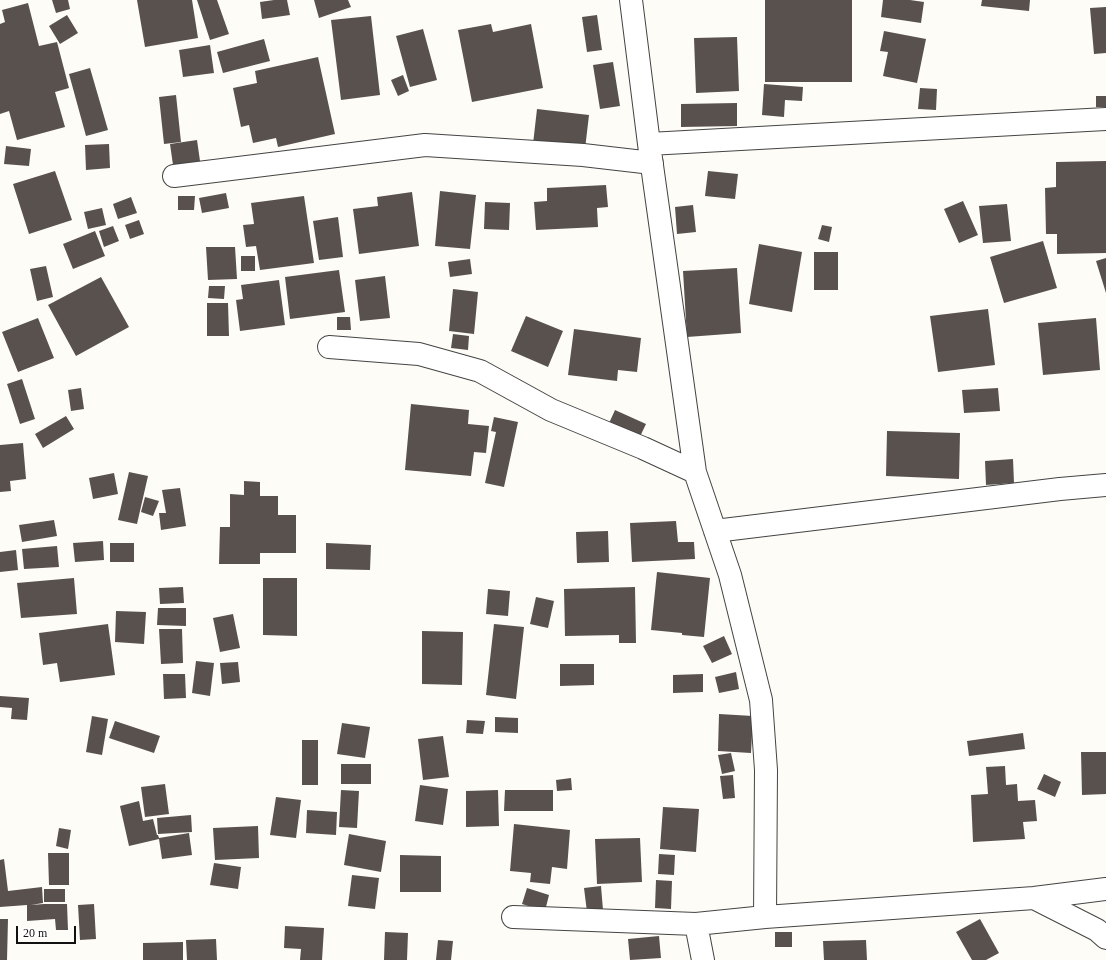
<!DOCTYPE html>
<style>
body{margin:0}
#map{position:relative;width:1106px;height:960px;overflow:hidden;background:#fefcf6;font-family:Georgia,serif}
canvas{display:block}
.scale{position:absolute;left:16px;top:926px;width:60px;height:18px;box-sizing:border-box;border:2px solid #111;border-top:0;padding-left:5px;font-size:12px;line-height:14px;white-space:nowrap;color:#111;-webkit-text-stroke:3px #fff;paint-order:stroke}
</style>
<div id="map">
<canvas width="1106" height="960"></canvas>
<div class="scale">20 m</div>
</div>
<script>
const context = document.querySelector('canvas').getContext('2d');
context.lineJoin = 'round';
function fill(path, color) {
  context.fillStyle = color;
  context.fill(path, 'evenodd');
}
function poly(rows) {
  const path = new Path2D();
  for (const r of rows) {
    path.moveTo(r[0], r[1]);
    for (let i = 2; i < r.length; i += 2) path.lineTo(r[i], r[i + 1]);
  }
  return path;
}
function stroke(path, color, width, dash) {
  context.strokeStyle = color;
  context.lineWidth = width;
  context.lineCap = dash ? 'butt' : 'round';
  context.setLineDash(dash || []);
  context.stroke(path);
}
fill(poly([
 [52,0,68,0,70,9,56,13],
 [137,0,192,0,198,38,145,47],
 [197,0,217,0,229,34,210,40],
 [274,0,287,0,290,15,262,19,260,2],
 [314,0,348,0,351,7,319,18],
 [765,0,852,0,852,82,765,82],
 [883,0,910,0,924,2,921,23,881,17],
 [982,0,1030,0,1029,11,981,6],
 [28,3,39,46,57,42,69,88,55,92,65,127,17,140,9,111,0,114,0,24,5,22,2,10],
 [1106,7,1106,53,1094,54,1090,8],
 [67,15,78,33,60,44,49,26],
 [597,15,602,50,587,52,582,17],
 [371,16,380,95,341,100,331,20],
 [491,24,493,32,531,24,543,88,472,102,458,30],
 [423,29,437,80,410,87,396,36],
 [884,31,926,39,917,83,883,76,888,52,880,51],
 [737,37,739,91,696,93,694,38],
 [264,39,270,61,223,73,217,52],
 [210,45,214,73,183,77,179,50],
 [318,57,335,134,278,147,276,138,253,143,249,125,241,127,233,88,257,83,255,71],
 [613,62,620,106,600,109,593,65],
 [90,68,108,130,86,136,69,74],
 [403,75,409,91,398,96,391,80],
 [764,84,803,87,802,101,785,100,784,117,762,115],
 [920,88,937,89,936,110,918,109],
 [176,95,181,142,164,144,159,97],
 [1096,96,1106,96,1106,107,1096,107],
 [737,103,737,126,681,127,681,104],
 [537,109,589,115,585,149,533,144],
 [197,140,201,168,174,172,170,144],
 [109,144,110,168,86,170,85,145],
 [6,146,31,149,29,166,4,164],
 [1106,161,1106,253,1057,254,1057,234,1046,234,1045,188,1056,187,1056,162],
 [55,171,72,220,29,234,13,184],
 [708,171,738,174,735,199,705,196],
 [606,185,608,207,597,208,598,227,536,230,534,202,547,201,547,188],
 [440,191,476,195,470,249,435,246],
 [412,192,419,246,359,254,353,209,378,206,377,197],
 [226,193,229,208,202,213,199,198],
 [178,196,195,196,194,210,178,210],
 [304,196,314,263,260,270,256,246,246,247,243,225,254,224,251,203],
 [131,197,137,213,118,219,113,204],
 [963,201,978,235,959,243,944,209],
 [485,202,510,203,509,230,484,229],
 [1007,204,1011,241,983,243,979,206],
 [693,205,696,232,677,234,675,207],
 [102,208,106,225,88,229,84,212],
 [338,217,343,257,319,260,313,221],
 [139,220,144,234,130,239,125,225],
 [822,225,832,227,829,242,818,239],
 [113,226,119,241,104,247,99,231],
 [95,231,105,256,73,269,63,244],
 [1043,241,1057,288,1004,303,990,257],
 [759,244,802,252,792,312,749,304],
 [206,247,235,247,237,279,208,280],
 [814,252,838,252,838,290,814,290],
 [241,256,255,256,255,271,241,271],
 [1106,258,1106,293,1096,261],
 [470,259,472,274,450,277,448,262],
 [46,266,53,297,37,301,30,269],
 [737,268,741,333,687,337,683,271],
 [339,270,345,312,290,319,285,277],
 [385,276,390,318,360,321,355,280],
 [101,277,129,327,76,356,48,305],
 [279,280,285,325,240,331,236,300,243,299,241,285],
 [209,286,225,286,224,299,208,298],
 [453,289,478,292,474,334,449,331],
 [207,303,228,303,229,336,207,336],
 [988,309,995,365,938,372,930,316],
 [526,316,563,331,548,367,511,351],
 [337,317,350,317,351,330,337,330],
 [38,318,54,358,18,372,2,332],
 [1096,318,1100,370,1043,375,1038,323],
 [574,329,641,338,637,372,618,370,617,381,568,375],
 [453,334,469,336,468,350,451,348],
 [22,379,35,419,20,424,7,384],
 [81,388,84,409,71,411,68,390],
 [998,388,1000,411,964,413,962,390],
 [411,404,469,410,468,424,489,426,486,453,474,452,471,476,405,470],
 [615,410,646,424,635,447,605,432],
 [66,416,74,429,43,448,35,434],
 [494,417,518,422,504,487,485,483,496,432,491,431],
 [887,431,960,433,959,479,886,476],
 [23,443,26,479,10,481,11,491,0,492,0,445],
 [1013,459,1014,483,986,485,985,461],
 [129,472,148,476,137,524,118,520],
 [114,473,118,494,93,499,89,478],
 [244,481,260,482,260,496,278,496,278,515,296,515,296,553,260,553,260,564,219,564,220,527,230,527,230,494,244,495],
 [180,488,186,526,161,530,159,513,166,513,162,490],
 [145,497,159,501,153,516,141,512],
 [54,520,57,536,22,542,19,525],
 [676,521,678,542,694,542,695,559,632,562,630,523],
 [608,531,609,562,577,563,576,532],
 [103,541,104,560,75,562,73,543],
 [110,543,134,543,134,562,110,562],
 [326,543,371,545,370,570,326,569],
 [57,546,59,567,24,569,22,549],
 [16,550,18,570,0,572,0,552],
 [657,572,710,578,704,637,682,635,682,633,651,630],
 [74,578,77,614,21,618,17,583],
 [263,578,297,578,297,636,263,635],
 [183,587,184,603,160,604,159,588],
 [635,587,636,643,619,643,619,635,565,636,564,589],
 [488,589,510,591,508,616,486,614],
 [536,597,554,601,548,628,530,624],
 [158,608,186,608,186,626,157,625],
 [116,611,146,612,144,644,115,642],
 [233,614,240,648,220,652,213,618],
 [108,624,115,675,60,682,57,663,43,665,39,633],
 [494,624,524,627,516,699,486,695],
 [159,629,182,629,183,663,161,664],
 [422,631,463,632,462,685,422,684],
 [724,636,732,654,712,663,703,646],
 [196,661,214,663,210,696,192,693],
 [238,662,240,682,222,684,220,663],
 [560,664,594,664,594,685,560,686],
 [736,672,739,689,719,693,715,677],
 [163,674,185,674,186,698,164,699],
 [703,674,703,692,673,693,673,675],
 [0,696,29,698,27,720,11,719,12,708,0,707],
 [719,714,753,716,751,753,718,751],
 [92,716,108,719,102,755,86,752],
 [495,717,518,718,518,733,495,732],
 [467,720,485,721,483,734,466,733],
 [115,721,160,736,154,753,109,738],
 [342,723,370,727,365,758,337,754],
 [1023,733,1025,749,969,756,967,741],
 [443,736,449,777,423,780,418,739],
 [302,740,318,740,318,785,302,785],
 [1081,752,1106,752,1106,794,1082,795],
 [731,753,735,771,722,774,718,755],
 [341,764,371,764,371,784,341,784],
 [1005,766,1006,785,1017,784,1018,801,1035,800,1037,821,1023,822,1025,839,973,842,971,795,988,794,986,767],
 [1044,774,1061,782,1055,797,1037,789],
 [733,775,735,798,723,799,720,776],
 [571,778,572,790,557,791,556,780],
 [165,784,169,814,145,817,141,787],
 [420,785,448,789,443,825,415,821],
 [341,790,359,791,357,828,339,827],
 [498,790,499,826,466,827,466,791],
 [505,790,553,790,553,811,504,811],
 [276,797,301,800,296,838,270,835],
 [139,801,143,821,153,819,157,835,158,835,159,838,189,833,192,855,162,859,159,839,129,846,120,806],
 [663,807,699,809,696,852,660,849],
 [307,810,337,812,336,835,306,833],
 [191,815,192,832,158,834,157,818],
 [514,824,570,830,567,869,552,867,550,884,530,882,531,873,510,871],
 [258,826,259,858,215,860,213,828],
 [59,828,71,830,68,849,56,846],
 [349,834,386,841,381,872,344,865],
 [640,838,642,882,597,884,595,839],
 [48,853,69,853,69,885,49,885],
 [659,854,675,855,674,875,658,874],
 [400,855,441,856,441,892,400,892],
 [4,859,8,891,42,887,43,903,31,905,44,904,44,906,44,904,67,904,68,930,56,930,55,919,27,921,27,905,0,907,0,860],
 [214,863,241,867,238,889,210,885],
 [352,875,379,878,375,909,348,906],
 [656,880,672,881,671,909,655,908],
 [601,886,603,910,587,912,584,888],
 [527,888,549,895,545,911,522,904],
 [44,889,65,889,65,902,44,902],
 [94,904,96,939,80,940,78,905],
 [0,919,8,919,7,960,0,960],
 [980,919,999,953,986,960,972,960,956,932],
 [285,926,324,928,322,960,300,960,301,949,284,948],
 [385,932,408,933,407,960,384,960],
 [775,932,792,932,792,947,775,947],
 [659,936,661,958,630,960,628,939],
 [216,939,217,960,187,960,186,940],
 [438,940,453,941,451,960,436,960],
 [866,940,867,960,824,960,823,941],
 [183,942,183,960,143,960,143,943]
]), '#59514e');
const minor = poly([
 [631,0,649,144,1106,119],
 [649,144,695,472,730,575,761,700,766,770,765,917],
 [174,176,425,145,583,155,652,163],
 [329,347,419,354,480,371,551,410,643,448,695,472],
 [715,531,1060,489,1106,485],
 [1034,898,1097,930,1106,938],
 [513,917,696,924,765,917,1034,898,1106,889],
 [696,924,703,960]
]);
stroke(minor, '#444', 24);
stroke(minor, '#fff', 22);
</script>
